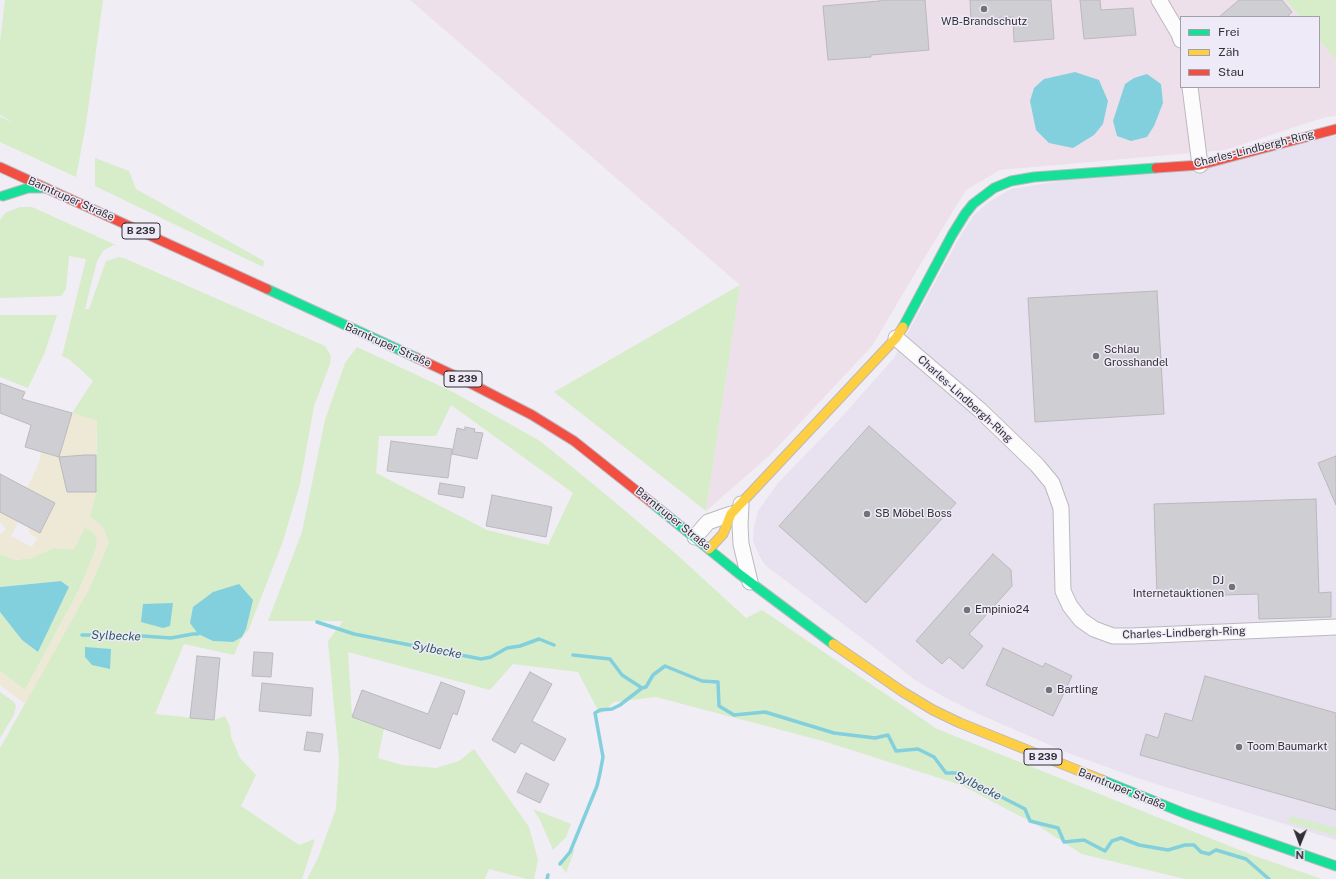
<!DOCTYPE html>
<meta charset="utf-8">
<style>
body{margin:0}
#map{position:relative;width:1336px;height:879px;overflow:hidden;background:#f0edf4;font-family:"Public Sans",sans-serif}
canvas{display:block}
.legend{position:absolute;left:1180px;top:16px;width:140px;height:72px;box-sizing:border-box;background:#efeaf7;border:1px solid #a3a0a9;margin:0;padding:5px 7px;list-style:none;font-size:12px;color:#323035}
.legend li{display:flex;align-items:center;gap:8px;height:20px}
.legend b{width:20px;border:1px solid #a3a0a9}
.north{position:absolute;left:1280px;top:823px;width:40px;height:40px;-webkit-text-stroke:3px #efeaf7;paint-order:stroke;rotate:181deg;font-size:11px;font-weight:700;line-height:16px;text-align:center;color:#323035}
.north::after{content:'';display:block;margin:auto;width:14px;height:18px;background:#323035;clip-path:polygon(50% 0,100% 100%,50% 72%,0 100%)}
</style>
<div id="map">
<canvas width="1336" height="879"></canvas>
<ul class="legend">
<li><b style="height:5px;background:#16e098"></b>Frei</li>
<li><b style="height:5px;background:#ffcf43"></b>Zäh</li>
<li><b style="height:5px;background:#f24e42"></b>Stau</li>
</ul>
<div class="north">N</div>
</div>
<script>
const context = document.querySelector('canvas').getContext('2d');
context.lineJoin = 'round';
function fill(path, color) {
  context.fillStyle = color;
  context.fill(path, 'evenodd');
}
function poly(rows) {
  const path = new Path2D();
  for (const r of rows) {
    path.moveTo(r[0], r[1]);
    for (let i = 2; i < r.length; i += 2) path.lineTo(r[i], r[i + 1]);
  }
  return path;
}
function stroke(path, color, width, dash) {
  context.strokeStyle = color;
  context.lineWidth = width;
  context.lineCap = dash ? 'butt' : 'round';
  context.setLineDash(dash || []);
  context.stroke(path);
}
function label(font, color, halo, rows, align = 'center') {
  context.font = font + ' "Public Sans",sans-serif';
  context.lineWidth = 3;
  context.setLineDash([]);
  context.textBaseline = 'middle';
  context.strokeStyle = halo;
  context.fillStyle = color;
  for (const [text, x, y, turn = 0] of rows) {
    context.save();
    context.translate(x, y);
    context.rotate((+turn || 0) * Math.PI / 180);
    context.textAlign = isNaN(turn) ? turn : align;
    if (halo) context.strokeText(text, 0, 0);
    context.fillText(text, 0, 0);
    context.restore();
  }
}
fill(poly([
 [410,0,1286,0,1300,17,1181,17,1181,87,1319,87,1319,40,1336,60,1336,116,1326,117,1225,150,1000,170,966,190,920,265,872,346,770,455,706,511,740,285]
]), '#ede0ea');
fill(poly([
 [1336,136,1336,840,1137,778,1071,754,976,713,946,698,915,680,867,642,765,565,759,555,753,541,754,527,758,511,778,483,839,420,894,358,958,240,973,216,989,202,1011,189]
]), '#e8e1ef');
fill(poly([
 [5,0,103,0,86,124,76,177,0,142,0,117,13,122,0,115,0,42],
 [1286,0,1336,0,1336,60,1319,40,1319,17,1300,17],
 [95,158,129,171,136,189,264,261,263,267,95,186],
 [20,207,32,207,118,246,113,245,103,251,97,261,85,309,89,309,106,261,119,257,126,259,325,346,330,354,331,357,330,364,314,406,300,484,282,544,248,631,242,637,234,655,184,644,155,714,214,720,225,716,230,727,231,737,240,758,256,775,241,806,299,845,315,839,302,879,0,879,0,748,89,589,109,542,102,526,90,517,96,492,97,421,72,413,93,381,70,360,62,356,86,259,69,256,66,289,61,296,0,298,0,220,5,213],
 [198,634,233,642,213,641],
 [740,285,706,511,554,392],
 [0,315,57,315,45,352,28,388,0,377],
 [357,347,453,392,540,441,604,493,675,553,746,618,762,610,937,729,1252,855,1322,879,1185,879,1082,854,1037,825,961,785,823,741,656,697,614,702,600,714,578,672,513,664,490,690,348,652,352,717,384,729,378,758,402,765,436,768,459,761,474,749,529,827,538,860,534,879,527,879,489,869,485,879,307,879,318,858,336,809,339,760,328,641,343,621,268,621,302,532,325,420,345,363],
 [451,405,573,493,548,545,487,530,376,473,379,436,436,436],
 [85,527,95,534,97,542,96,549,80,588,25,690,0,671,0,612,22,640,38,652,69,587,61,581,0,587,0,554,15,560,32,558,53,548,74,549],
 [0,692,14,702,16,706,14,715,0,738],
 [533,809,571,824,566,837,553,850,540,820],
 [1290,816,1336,828,1336,836,1288,822],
 [575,849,566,873,558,862]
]), '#d7ecc9');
fill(poly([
 [72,413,97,421,96,455,60,457,96,492,90,517,102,526,109,542,89,589,25,704,0,685,0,671,25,690,80,588,96,549,97,542,95,534,85,527,74,549,53,548,32,558,15,560,0,554,0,534,4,532,5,528,3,525,0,523,0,506,21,517,11,536,32,547,37,538,30,534,28,527,40,532,55,503,27,488,39,463,41,452,59,457]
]), '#eee8d6');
fill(poly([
 [1075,72,1099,80,1108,101,1103,124,1094,135,1073,148,1049,143,1036,130,1030,101,1034,88,1044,79],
 [1147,74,1161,84,1163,103,1154,126,1147,137,1131,141,1117,136,1113,121,1125,84,1134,78],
 [61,581,69,587,38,652,22,640,0,612,0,587],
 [239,584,253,600,246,629,242,637,233,642,213,641,198,634,190,623,193,607,213,592],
 [173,603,170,626,163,628,141,622,143,604],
 [85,647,111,649,110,669,92,665,85,657]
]), '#82d0dd');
stroke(poly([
 [317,622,354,634,481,659,491,657,507,648,520,646,539,639,554,645],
 [82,635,142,636,171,638,193,634,198,634],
 [573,655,610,659,622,675,642,688,646,687,653,675,665,666,702,681,718,682,719,706,734,715,765,712,834,733,875,738,888,735,896,751,918,749,934,757,946,773,956,773,963,781,974,783,1025,809,1030,821,1058,828,1064,842,1084,840,1105,851,1112,841,1121,838,1139,845,1168,850,1185,845,1194,845,1201,852,1209,854,1216,850,1246,859,1269,879],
 [560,864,570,852,597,786,600,773,603,757,595,713,600,710,612,709,620,705,642,688],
 [547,879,548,875]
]), '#82d0dd', 3.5);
const building = poly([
 [880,0,925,0,929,50,871,55,871,57,828,60,823,6,880,1,880,0],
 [970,0,1051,0,1054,39,1014,42,1013,17,971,20,970,0],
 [1080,0,1100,0,1101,10,1133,8,1136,35,1084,39,1080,0],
 [1239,0,1282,0,1292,12,1287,17,1219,17,1239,0],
 [1157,291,1164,414,1035,422,1028,298,1157,291],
 [0,383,25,392,22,399,72,413,59,457,25,447,31,425,0,413,0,383],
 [869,426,956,503,866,603,779,526,869,426],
 [465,427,475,429,474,432,483,433,477,459,452,454,457,428,465,430,465,427],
 [391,441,452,449,448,478,387,471,391,441],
 [85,455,96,455,96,492,67,492,59,457,85,455],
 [1336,456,1336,505,1318,463,1336,456],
 [0,474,55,503,40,533,0,512,0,474],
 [440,483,465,487,463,498,438,494,440,483],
 [492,495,552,507,546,537,486,526,492,495],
 [1316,499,1319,593,1331,592,1331,617,1259,619,1258,594,1157,597,1154,504,1316,499],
 [993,554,1011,570,1012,586,969,634,983,646,963,669,949,657,942,664,916,641,993,554],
 [1003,648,1043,667,1045,663,1072,676,1053,716,986,685,1003,648],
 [254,652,273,653,271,677,252,676,254,652],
 [197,656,220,658,214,720,190,718,197,656],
 [530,672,552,684,532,721,566,739,554,761,521,743,515,753,492,740,530,672],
 [1205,676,1336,713,1336,810,1140,755,1146,734,1158,738,1165,713,1192,721,1205,676],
 [441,682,465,691,457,715,453,713,440,749,352,717,362,690,428,714,441,682],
 [262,683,313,688,311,716,259,711,262,683],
 [307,732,323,734,320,752,304,750,307,732],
 [526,773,549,784,540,803,517,792,526,773]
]);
fill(building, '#cfced3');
stroke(building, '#bab9be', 1);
const street = poly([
 [1159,0,1179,34,1181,40],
 [1190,87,1200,165],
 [896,338,980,410,1037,465,1052,483,1061,508,1063,591,1070,606,1081,620,1094,629,1113,636,1132,636,1336,627],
 [741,504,740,525,741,544,750,582],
 [695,537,708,522,731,514]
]);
const fast = poly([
 [3,196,28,188,46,188],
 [267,289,417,358],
 [903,327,952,235,965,214,973,204,994,188,1011,181,1034,177,1156,168],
 [652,503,738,573,833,644],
 [1102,780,1186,814,1336,866]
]);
const slow = poly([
 [709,549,723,534,731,514,896,338,903,327],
 [833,644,903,692,933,710,960,723,1102,780]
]);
const jam = poly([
 [0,167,267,289],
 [1156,168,1200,165,1336,129],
 [417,358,462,379,532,415,574,441,652,503]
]);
stroke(street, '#bbb9be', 17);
stroke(fast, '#bbb9be', 11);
stroke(slow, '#bbb9be', 11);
stroke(jam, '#bbb9be', 11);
stroke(street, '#fdfcfd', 15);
stroke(fast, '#16e098', 9);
stroke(slow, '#ffcf43', 9);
stroke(jam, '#f24e42', 9);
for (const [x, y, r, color] of [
 [984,9,4,"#747278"],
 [1096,356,4,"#747278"],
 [867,514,4,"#747278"],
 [1232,587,4,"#747278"],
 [967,610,4,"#747278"],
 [1049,690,4,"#747278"],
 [1239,747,4,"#747278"]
]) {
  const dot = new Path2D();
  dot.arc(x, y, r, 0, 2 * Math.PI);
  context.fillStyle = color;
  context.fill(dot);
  stroke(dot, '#efeaf7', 1.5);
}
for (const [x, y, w] of [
 [141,231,38],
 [463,379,38],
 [1043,757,38]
]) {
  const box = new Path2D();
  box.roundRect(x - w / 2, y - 8, w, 16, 3);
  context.fillStyle = '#efeaf7';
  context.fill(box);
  stroke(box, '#323035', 1);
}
label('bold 10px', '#323035', null, [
 ["B 239",141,231],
 ["B 239",463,379],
 ["B 239",1043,757]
]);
label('11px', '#323035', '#efeaf7', [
 ["WB-Brandschutz",984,22,"center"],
 ["Schlau",1104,350],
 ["Grosshandel",1104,363],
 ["SB Möbel Boss",875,514],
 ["DJ",1224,581,"right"],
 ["Internetauktionen",1224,594,"right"],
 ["Empinio24",975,610],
 ["Bartling",1057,690],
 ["Toom Baumarkt",1247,747]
], 'left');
label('11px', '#323035', '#efeaf7', [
 ["Charles-Lindbergh-Ring",1254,149,-14],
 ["Barntruper Straße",71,199,24],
 ["Barntruper Straße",388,345,24],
 ["Charles-Lindbergh-Ring",965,399,42],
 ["Barntruper Straße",673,519,39],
 ["Charles-Lindbergh-Ring",1184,633,-2],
 ["Barntruper Straße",1122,789,22]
]);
label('italic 12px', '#2d5d64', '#efeaf7', [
 ["Sylbecke",116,636,2],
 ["Sylbecke",437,650,11],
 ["Sylbecke",978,786,26]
]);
</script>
